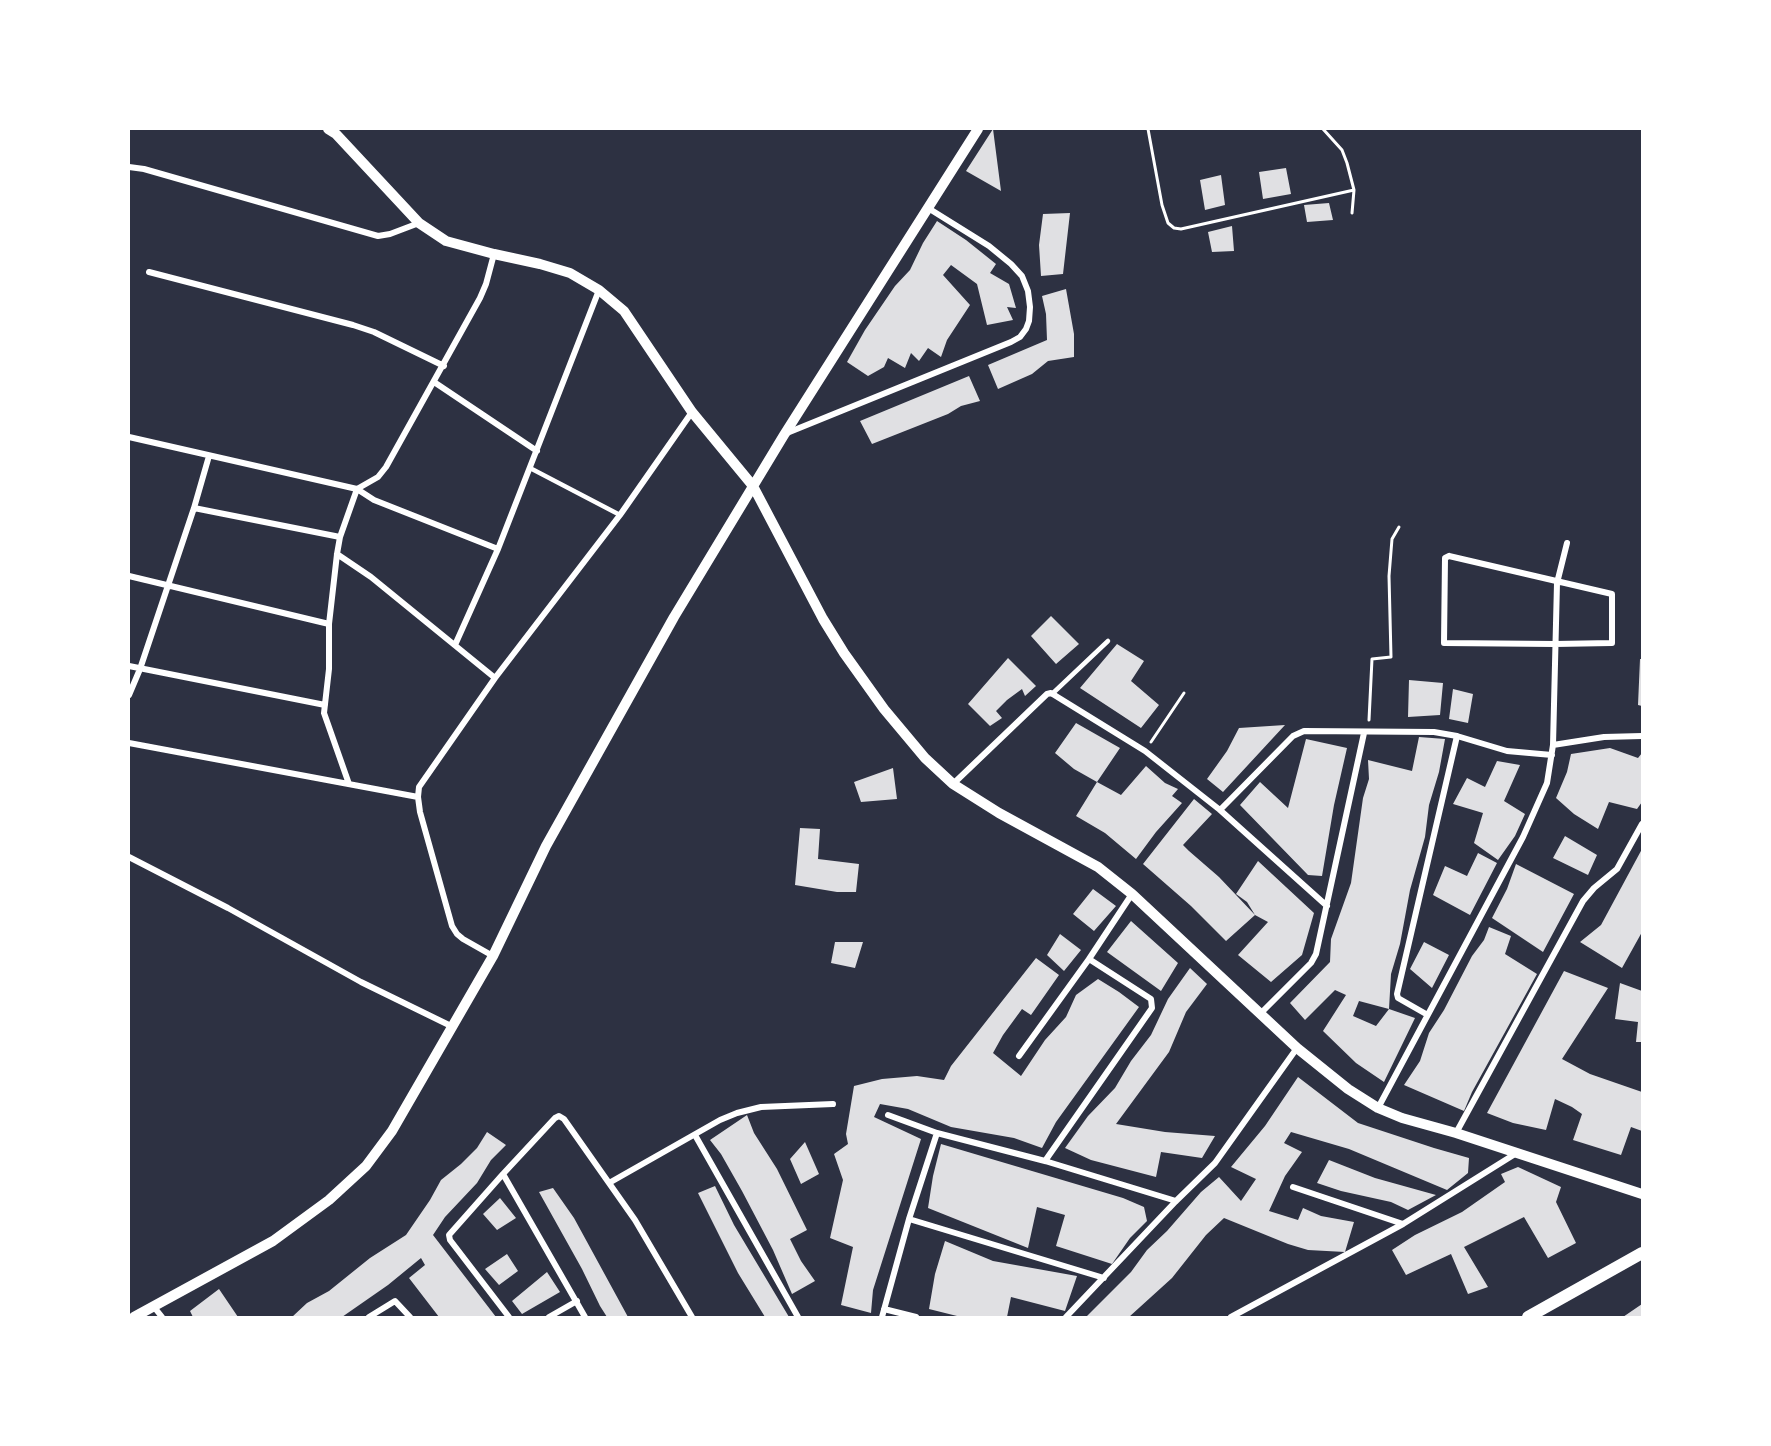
<!DOCTYPE html>
<style>
body{margin:0}
#map{position:relative;width:1771px;height:1446px;overflow:hidden;background:#2d3142;font-family:"Playfair Display",serif}
canvas{display:block}
.frame{position:absolute;inset:0;border:130px solid #fff;pointer-events:none}
</style>
<div id="map">
<canvas width="1771" height="1446"></canvas>
<div class="frame"></div>
</div>
<script>
const context = document.querySelector('canvas').getContext('2d');
context.lineJoin = 'round';
function fill(path, color) {
  context.fillStyle = color;
  context.fill(path, 'evenodd');
}
function poly(rows) {
  const path = new Path2D();
  for (const r of rows) {
    path.moveTo(r[0], r[1]);
    for (let i = 2; i < r.length; i += 2) path.lineTo(r[i], r[i + 1]);
  }
  return path;
}
function stroke(path, color, width, dash) {
  context.strokeStyle = color;
  context.lineWidth = width;
  context.lineCap = dash ? 'butt' : 'round';
  context.setLineDash(dash || []);
  context.stroke(path);
}
fill(poly([
 [993,129,1001,191,966,171],
 [1286,168,1291,194,1263,199,1259,172],
 [1221,175,1225,205,1205,210,1200,180],
 [1329,203,1333,220,1307,222,1304,205],
 [1070,213,1063,274,1041,276,1039,245,1043,214],
 [937,221,966,240,996,264,990,273,1009,284,1016,308,1007,307,1013,320,987,325,977,284,951,265,943,275,970,305,947,340,941,357,928,348,919,361,911,353,905,368,888,358,884,367,868,376,847,362,865,330,895,286,910,270,923,243],
 [1232,226,1234,251,1212,252,1208,232],
 [1066,289,1074,334,1074,357,1048,361,1032,374,998,389,988,365,1047,340,1046,314,1042,296],
 [969,376,980,401,961,406,948,414,872,444,860,421],
 [1051,616,1079,644,1056,664,1031,636],
 [1117,644,1144,661,1131,681,1159,705,1141,728,1080,688],
 [1008,658,1036,686,1025,696,1022,689,1007,700,996,711,1002,718,990,726,968,704],
 [1640,659,1642,659,1642,706,1638,705],
 [1409,680,1443,683,1440,715,1408,717],
 [1453,689,1473,694,1468,723,1449,719],
 [1076,723,1120,748,1097,782,1074,769,1055,753],
 [1285,725,1223,792,1207,779,1227,751,1239,728],
 [1419,737,1445,739,1439,772,1429,805,1425,837,1410,890,1400,944,1391,974,1389,1009,1415,1018,1384,1082,1356,1063,1323,1031,1346,995,1335,990,1305,1020,1290,1003,1330,962,1331,939,1351,883,1363,798,1369,779,1368,760,1412,771],
 [1359,1001,1389,1009,1376,1026,1353,1016],
 [1306,739,1347,748,1334,805,1322,876,1308,875,1240,805,1260,782,1288,808],
 [1610,748,1638,758,1642,753,1642,802,1637,809,1609,802,1598,829,1574,814,1556,798,1567,772,1571,754],
 [1497,761,1520,765,1504,801,1525,814,1515,836,1498,860,1474,843,1483,813,1453,804,1467,778,1485,787],
 [1146,766,1165,783,1178,789,1172,796,1182,803,1156,832,1136,859,1105,833,1076,816,1097,782,1121,795],
 [893,768,897,799,861,802,854,782],
 [1194,799,1212,814,1183,845,1189,851,1219,877,1255,915,1247,902,1236,894,1258,861,1314,913,1302,955,1271,982,1238,955,1268,922,1255,915,1226,941,1191,906,1143,864],
 [800,828,820,829,818,859,859,864,856,892,837,892,795,885],
 [1565,836,1597,855,1588,875,1553,858],
 [1642,849,1642,932,1622,968,1580,942,1601,925],
 [1478,853,1497,863,1470,915,1433,895,1445,866,1467,876],
 [1516,864,1574,894,1543,952,1492,918,1507,889],
 [1093,889,1116,906,1094,931,1073,914],
 [1131,921,1178,963,1161,991,1107,952],
 [1489,927,1511,936,1505,954,1537,974,1472,1092,1464,1111,1404,1085,1420,1061,1429,1033,1444,1010,1472,956,1484,940],
 [1060,934,1081,950,1064,971,1047,955],
 [835,942,863,942,855,968,831,963],
 [1424,942,1449,955,1432,988,1410,969],
 [1036,958,1059,975,1031,1015,1022,1009,1003,1035,993,1053,1021,1076,1045,1040,1066,1017,1076,995,1098,979,1119,992,1139,1007,1056,1122,1042,1148,1014,1138,951,1127,908,1109,880,1104,874,1117,921,1139,873,1290,871,1313,841,1305,853,1247,830,1238,843,1180,834,1154,848,1144,846,1134,854,1086,882,1079,917,1076,944,1080,951,1066],
 [1190,968,1207,984,1186,1012,1169,1052,1116,1124,1165,1132,1215,1136,1202,1158,1161,1152,1156,1177,1091,1160,1065,1148,1088,1116,1115,1088,1131,1061,1151,1035,1168,999],
 [1564,971,1608,988,1562,1059,1590,1074,1642,1092,1642,1131,1631,1127,1621,1155,1573,1140,1582,1114,1572,1107,1555,1099,1546,1130,1513,1123,1487,1113],
 [1620,983,1642,991,1642,1042,1636,1042,1638,1022,1615,1019],
 [1298,1077,1358,1123,1434,1148,1469,1158,1468,1173,1447,1190,1349,1149,1291,1132,1284,1143,1302,1152,1285,1176,1269,1211,1298,1220,1303,1208,1321,1216,1354,1222,1345,1252,1308,1250,1288,1244,1224,1218,1206,1235,1172,1278,1129,1317,1086,1317,1131,1272,1147,1250,1167,1231,1201,1192,1219,1177,1241,1201,1256,1179,1231,1167,1265,1126],
 [747,1115,754,1133,777,1169,807,1230,790,1239,801,1261,815,1281,792,1294,773,1250,742,1191,721,1154,710,1140],
 [487,1132,506,1145,491,1160,477,1183,445,1217,433,1235,496,1317,439,1317,409,1278,425,1265,421,1258,388,1285,342,1317,292,1317,307,1303,329,1291,370,1258,406,1235,430,1200,441,1180,461,1164,477,1148],
 [805,1142,819,1174,801,1184,790,1159],
 [941,1144,1123,1198,1144,1207,1147,1221,1130,1238,1112,1264,1056,1246,1065,1215,1037,1207,1028,1248,928,1208,933,1176],
 [1329,1160,1375,1178,1436,1195,1408,1210,1391,1202,1341,1191,1317,1183],
 [1518,1167,1561,1187,1556,1202,1576,1243,1548,1258,1524,1217,1464,1247,1488,1287,1468,1294,1451,1254,1406,1275,1392,1250,1415,1235,1462,1212,1505,1182,1501,1174],
 [715,1186,734,1225,789,1317,765,1317,738,1273,698,1193],
 [553,1188,574,1218,628,1317,607,1317,600,1306,582,1269,539,1192],
 [500,1198,516,1218,497,1230,483,1214],
 [945,1241,993,1261,1077,1276,1065,1311,1011,1297,1007,1317,961,1317,929,1309,935,1274],
 [507,1254,518,1271,499,1285,485,1269],
 [547,1272,560,1292,522,1314,512,1301],
 [219,1289,238,1317,193,1317,190,1311],
 [1642,1304,1642,1317,1623,1317]
]), '#e0e0e3');
stroke(poly([
 [1148,129,1162,205,1168,223,1174,228,1181,229,1354,190],
 [1323,129,1342,150,1347,163,1354,190,1352,213],
 [1369,720,1372,659,1391,657,1389,576,1392,539,1399,527],
 [1151,742,1184,693]
]), '#fff', 3);
stroke(poly([
 [530,468,620,515],
 [1052,694,1108,641]
]), '#fff', 4.5);
stroke(poly([
 [129,167,144,169,378,236,390,234,419,223],
 [149,272,353,325,374,332,444,366],
 [434,382,537,451],
 [787,433,1011,342,1020,337,1026,329,1029,321,1030,307,1028,291,1022,276,1011,264,989,246,928,208],
 [129,437,357,489,378,477,386,467,480,298,486,284,494,254],
 [194,508,340,537],
 [337,554,371,577,495,678],
 [1449,556,1612,594,1612,643,1555,644,1444,643,1445,558,1449,556],
 [129,576,329,624],
 [455,645,498,549],
 [129,666,325,705],
 [129,695,140,669,194,508,209,456],
 [129,743,418,797],
 [1553,745,1604,737,1642,736],
 [349,784,324,713,329,669,329,624,337,554,340,537,357,489,374,500,498,549,599,290],
 [953,784,1047,694,1051,693,1145,751,1220,810,1327,906],
 [1220,810,1293,736,1304,731,1434,732,1457,736,1507,751,1552,755],
 [129,857,228,908,361,982,451,1026],
 [493,956,463,939,457,934,452,926,420,812,418,797,419,787,495,678,620,515,692,412],
 [1260,1014,1311,963,1316,954,1364,733],
 [1426,1014,1398,998,1397,994,1457,736],
 [1019,1056,1089,959,1132,894],
 [1378,1108,1523,837,1547,783,1553,745,1557,583,1567,543],
 [888,1115,937,1133,1045,1161,1176,1201],
 [1456,1133,1583,901,1594,888,1617,869,1642,824],
 [695,1135,798,1317],
 [1045,1161,1152,1008,1151,999,1089,959],
 [503,1174,585,1317],
 [609,1183,720,1120,737,1113,761,1107,833,1104],
 [1293,1187,1403,1224],
 [909,1219,1104,1278],
 [154,1307,162,1317],
 [884,1309,916,1317],
 [369,1317,395,1301,410,1317],
 [509,1317,450,1240,449,1235,503,1174,555,1118,559,1116,564,1119,635,1220,692,1317],
 [549,1317,577,1301],
 [882,1317,909,1219,937,1133],
 [1066,1317,1176,1201,1215,1163,1297,1048],
 [1231,1317,1403,1224,1515,1154]
]), '#fff', 6);
stroke(poly([
 [328,129,336,134,419,223,446,241,494,254,540,264,570,273,599,290,624,311,692,412,753,486,823,619,844,653,884,709,925,758,953,784,999,813,1098,867,1132,894,1297,1048,1348,1089,1378,1108,1402,1118,1456,1133,1642,1194],
 [134,1317,273,1241,329,1200,366,1166,392,1131,493,956,546,846,674,617,784,435,978,129]
]), '#fff', 10);
stroke(poly([
 [1528,1317,1642,1253]
]), '#fff', 12);
</script>
